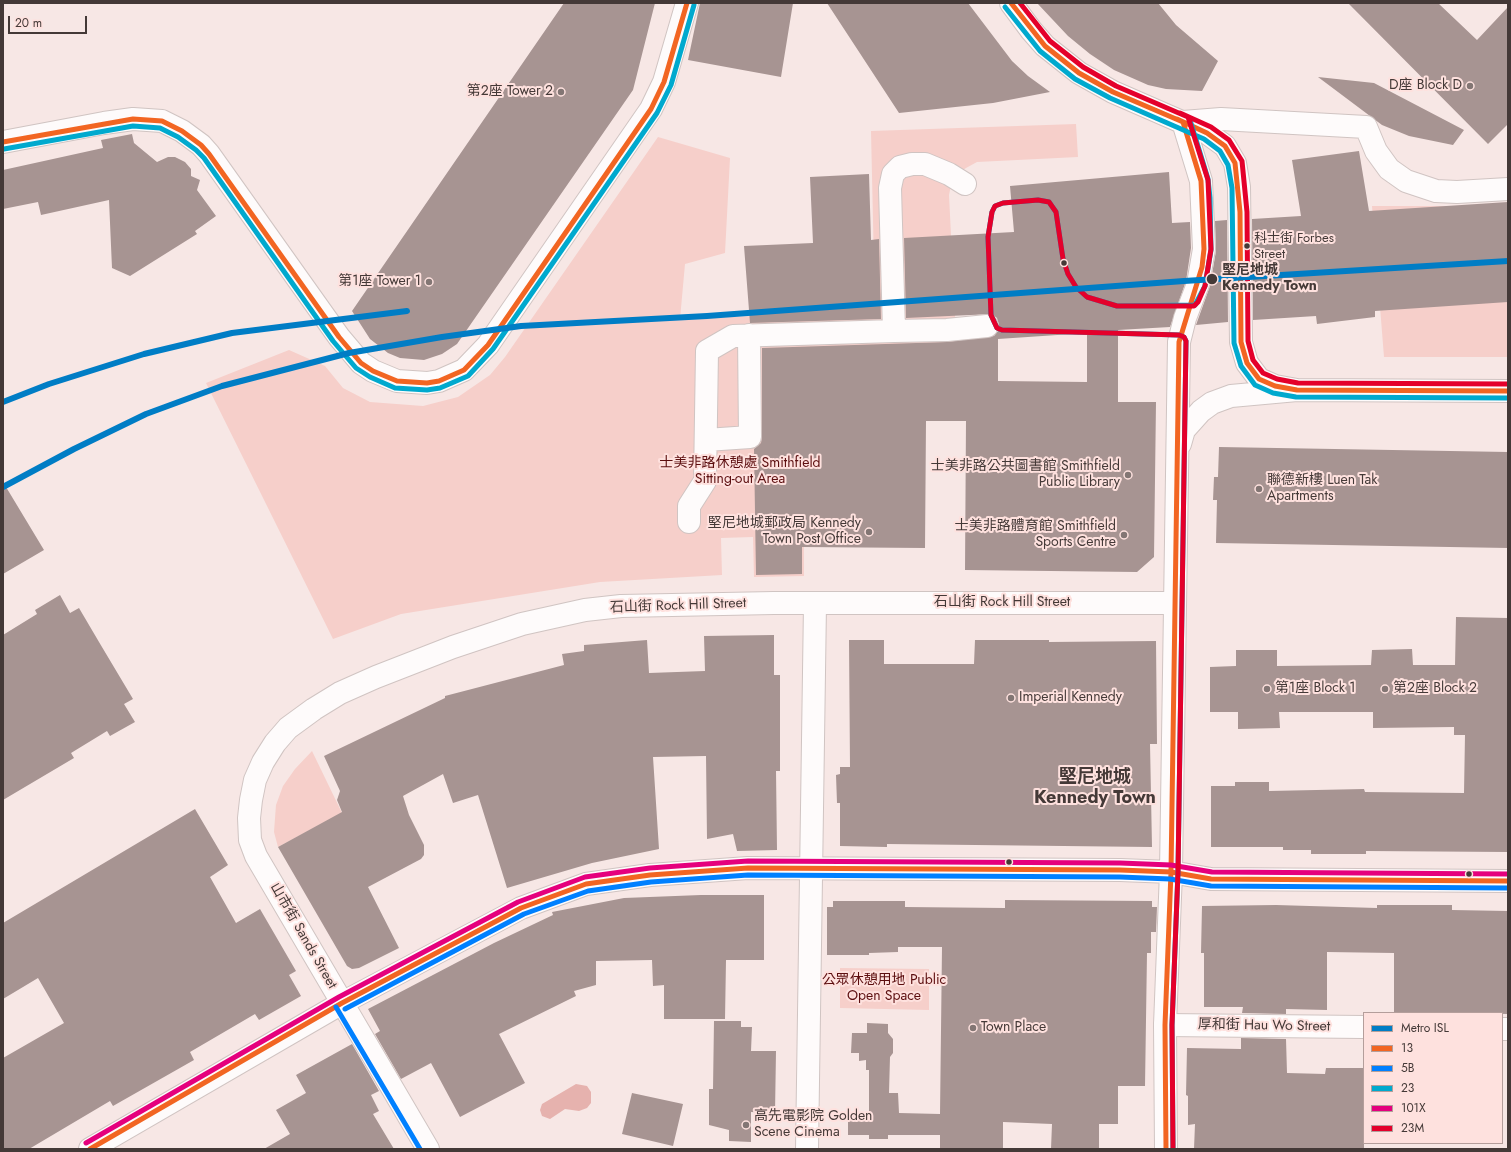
<!DOCTYPE html>
<meta charset="utf-8">
<style>
body{margin:0}
#map{position:relative;width:1511px;height:1152px;overflow:hidden;background:#f7e7e5;font-family:Jost,sans-serif}
canvas{display:block}
.frame{position:absolute;inset:0;border:4px solid #443937;pointer-events:none}
.legend{position:absolute;left:1363px;top:1012px;width:140px;height:132px;box-sizing:border-box;background:#fee1de;border:1px solid #b49e9b;margin:0;padding:5px 7px;list-style:none;font-size:12px;color:#443937}
.legend li{display:flex;align-items:center;gap:8px;height:20px}
.legend b{width:20px;border:1px solid #b49e9b}
.scale{position:absolute;left:8px;top:16px;width:79px;height:18px;box-sizing:border-box;border:2px solid #443937;border-top:0;padding-left:5px;font-size:12px;line-height:14px;white-space:nowrap;color:#443937;-webkit-text-stroke:3px #fee1de;paint-order:stroke}
</style>
<div id="map">
<canvas width="1511" height="1152"></canvas>
<div class="frame"></div>
<ul class="legend">
<li><b style="height:5px;background:#007dc5"></b>Metro ISL</li>
<li><b style="height:5px;background:#f26522"></b>13</li>
<li><b style="height:5px;background:#0080ff"></b>5B</li>
<li><b style="height:5px;background:#00a9ce"></b>23</li>
<li><b style="height:5px;background:#e5007d"></b>101X</li>
<li><b style="height:5px;background:#e4002b"></b>23M</li>
</ul>
<div class="scale">20 m</div>
</div>
<script>
const context = document.querySelector('canvas').getContext('2d');
context.lineJoin = 'round';
function fill(path, color) {
  context.fillStyle = color;
  context.fill(path, 'evenodd');
}
function poly(rows) {
  const path = new Path2D();
  for (const r of rows) {
    path.moveTo(r[0], r[1]);
    for (let i = 2; i < r.length; i += 2) path.lineTo(r[i], r[i + 1]);
  }
  return path;
}
function stroke(path, color, width, dash) {
  context.strokeStyle = color;
  context.lineWidth = width;
  context.lineCap = dash ? 'butt' : 'round';
  context.setLineDash(dash || []);
  context.stroke(path);
}
function label(font, color, halo, rows, align = 'center') {
  context.font = font + ' Jost,"Noto Sans TC",sans-serif';
  context.lineWidth = 4;
  context.setLineDash([]);
  context.textBaseline = 'middle';
  context.strokeStyle = halo;
  context.fillStyle = color;
  for (const [text, x, y, turn = 0] of rows) {
    context.save();
    context.translate(x, y);
    context.rotate((+turn || 0) * Math.PI / 180);
    context.textAlign = isNaN(turn) ? turn : align;
    if (halo) context.strokeText(text, 0, 0);
    context.fillText(text, 0, 0);
    context.restore();
  }
}
fill(poly([
 [1076,124,1078,157,977,162,966,168,956,175,951,185,949,195,957,356,803,356,804,576,754,577,753,537,721,538,722,575,600,582,401,614,333,639,206,383,289,350,325,366,343,388,370,402,423,406,458,397,490,375,505,357,658,137,730,158,725,253,685,264,680,319,875,311,871,131],
 [1372,206,1508,206,1508,357,1384,357],
 [312,751,342,813,278,847,274,832,276,805,283,786,295,769],
 [840,968,929,969,929,1010,840,1008]
]), '#f6cfca');
fill(poly([
 [576,1084,587,1086,591,1092,591,1103,587,1108,579,1111,565,1109,550,1119,542,1116,540,1110,542,1104]
]), '#e6b2ae');
fill(poly([
 [564,3,655,3,633,90,457,344,442,354,424,360,400,358,388,353,370,339,352,311],
 [700,3,793,3,781,77,688,60],
 [827,3,968,3,1012,61,1028,76,1050,92,993,103,899,113],
 [1037,3,1158,3,1176,25,1218,61,1202,91,1166,89,1148,85,1114,70,1090,54,1068,36],
 [1348,3,1438,3,1477,40,1508,7,1508,124,1488,144],
 [1318,77,1374,83,1464,130,1453,145,1409,136,1382,125],
 [132,134,134,143,157,162,168,157,175,157,185,162,191,169,191,176,200,180,197,190,216,216,195,231,197,234,130,276,112,268,109,200,41,215,38,202,3,209,3,170,103,148,101,140],
 [1359,151,1369,211,1508,202,1508,302,1375,311,1375,317,1317,324,1316,316,1253,320,1252,219,1301,216,1292,160],
 [1169,172,1172,223,1190,222,1191,248,1186,281,1170,327,1118,330,1118,402,1156,402,1154,557,1137,572,965,570,966,421,926,421,925,548,802,547,802,574,756,575,754,449,761,443,762,437,762,348,947,342,994,336,998,331,999,325,997,318,992,314,906,318,904,238,1014,232,1010,186],
 [1087,333,1087,382,998,381,998,339],
 [869,174,871,240,879,239,881,319,750,323,744,246,813,243,810,177],
 [1227,220,1228,322,1196,325,1210,286,1216,251,1215,221],
 [1219,447,1508,452,1508,548,1216,543,1217,500,1213,500,1214,477,1218,477],
 [3,482,44,550,3,574],
 [60,595,70,613,79,608,99,642,133,699,124,704,135,722,110,736,107,731,71,753,74,758,3,800,3,635,37,614,35,610],
 [1456,617,1508,618,1508,852,1366,851,1366,854,1311,854,1311,850,1283,850,1283,847,1211,847,1211,786,1235,786,1235,782,1269,782,1269,791,1364,789,1365,792,1464,793,1465,735,1454,735,1454,727,1373,728,1373,712,1279,712,1280,728,1238,729,1238,712,1210,712,1210,667,1236,666,1236,650,1277,650,1277,666,1371,665,1372,650,1412,649,1413,665,1455,665],
 [774,635,774,675,780,675,780,771,776,771,777,850,737,851,733,834,707,839,706,756,653,757,659,849,592,863,507,888,478,795,453,803,443,774,403,796,409,815,424,845,424,855,421,859,368,887,399,948,359,968,352,969,347,966,278,847,342,812,337,800,340,791,324,756,445,698,445,696,564,665,562,654,584,651,584,645,647,640,649,673,705,671,704,636],
 [849,640,884,640,884,664,974,664,975,640,1049,640,1049,642,1156,641,1157,744,1150,744,1152,847,887,844,887,847,840,846,840,803,837,803,836,775,840,774,840,767,850,767],
 [195,809,228,865,210,877,236,923,260,909,296,971,289,975,301,996,259,1020,255,1014,190,1052,194,1060,113,1106,110,1101,29,1149,3,1149,3,1058,64,1023,38,978,3,999,3,923],
 [701,895,764,895,764,960,726,960,725,1019,664,1019,664,985,653,986,652,960,596,961,596,985,574,991,576,996,499,1034,525,1083,460,1117,431,1063,401,1079,375,1034,380,1031,368,1009,494,943,553,915,552,912,624,898],
 [1005,900,1152,901,1152,907,1157,907,1156,932,1151,932,1151,953,1147,953,1145,1086,1118,1086,1118,1124,1099,1124,1099,1149,1051,1149,1052,1124,1003,1122,1003,1148,940,1148,940,1135,888,1135,888,1139,869,1139,869,1135,848,1135,848,1114,869,1114,869,1070,866,1070,866,1060,859,1061,859,1053,851,1053,852,1033,867,1033,867,1023,888,1024,888,1033,893,1039,893,1053,890,1057,889,1093,898,1093,899,1113,940,1114,942,947,898,947,898,952,869,953,869,955,827,955,827,907,833,907,833,901,905,901,905,907,1005,908],
 [1276,905,1377,908,1377,905,1452,905,1452,910,1508,911,1508,1014,1394,1012,1394,953,1327,952,1327,1010,1286,1009,1286,1014,1242,1013,1243,1007,1204,1007,1204,953,1201,953,1202,906],
 [714,1021,741,1021,741,1027,752,1027,751,1051,776,1051,775,1113,751,1112,751,1142,729,1141,729,1130,709,1125,709,1089,713,1089],
 [1241,1038,1286,1039,1287,1073,1325,1074,1326,1068,1364,1068,1364,1149,1194,1149,1195,1124,1188,1125,1188,1096,1186,1095,1187,1048,1241,1049],
 [352,1044,379,1091,371,1095,379,1111,373,1114,394,1149,264,1149,290,1134,276,1110,306,1093,296,1075],
 [632,1093,683,1104,673,1146,622,1134]
]), '#a79492');
const minor = poly([
 [1183,122,1221,119,1366,127,1376,151,1389,169,1406,181,1436,191,1457,192,1508,189],
 [3,142,104,123,133,119,162,121,182,131,201,145,209,154,339,337,361,363,373,371,397,381,427,383,439,381,464,370,488,345,651,109,664,82,687,3],
 [894,331,947,330,987,326],
 [706,440,750,437,749,335],
 [689,522,689,506,705,481,707,351,733,336,894,331,890,188,893,174,900,167,912,164,925,164,949,174,965,184],
 [1165,1025,1364,1027],
 [1502,1029,1508,1029],
 [807,1149,815,604]
]);
const major = poly([
 [1011,3,1031,30,1045,46,1079,73,1113,92,1207,133,1225,146,1235,163,1239,187,1241,342,1247,363,1259,379,1275,386,1297,390],
 [1180,444,1184,430,1201,411,1212,403,1231,396,1297,390,1508,391],
 [90,1149,342,1003,521,908,586,884,650,875,748,868,1120,870,1171,872,1211,879,1508,881],
 [428,1149,256,856,250,840,249,818,251,800,255,780,263,762,275,743,288,728,314,709,340,693,376,677,453,647,522,624,585,610,621,606,774,603,1175,603],
 [1166,1149,1165,1025,1171,872,1179,342,1185,318,1198,284,1204,249,1201,181,1183,122]
]);
stroke(minor, '#d0c4c2', 24);
stroke(major, '#d0c4c2', 24);
stroke(minor, '#fefbfb', 22);
stroke(major, '#fefbfb', 22);
stroke(poly([
 [1011,3,1045,46,1079,73,1113,92,1183,122,1201,181,1204,249,1202,267,1179,342,1171,872,1165,1025,1166,1149],
 [1177,119,1207,133,1225,146,1235,163,1240,212,1241,342,1247,363,1259,379,1275,386,1297,390,1508,391],
 [3,142,133,119,162,121,182,131,201,145,209,154,339,337,361,363,373,371,397,381,427,383,439,381,464,370,488,345,651,109,664,82,687,3],
 [90,1149,342,1003,521,908,586,884,650,875,748,868,1120,870,1171,872,1211,879,1508,881]
]), '#f26522', 5);
stroke(poly([
 [336,1007,420,1149],
 [345,1009,524,914,588,891,651,882,748,875,1120,877,1170,879,1211,886,1508,888]
]), '#0080ff', 5);
stroke(poly([
 [1005,7,1040,51,1075,79,1110,98,1204,139,1220,151,1228,165,1232,188,1234,343,1241,366,1255,385,1273,393,1296,397,1508,398],
 [4,149,133,126,160,128,178,137,196,150,204,158,333,341,356,368,370,377,395,388,427,390,440,388,468,376,493,349,657,113,671,85,694,5],
 [1173,1149,1172,1025,1178,872,1186,341,1184,337,1179,335,1002,330,997,328,991,315,988,237,992,212,995,206,1003,203,1038,200,1049,202,1056,212,1063,259,1068,274,1076,287,1087,297,1117,306,1195,305,1205,286,1211,250,1210,198,1208,179,1190,120]
]), '#00a9ce', 5);
stroke(poly([
 [86,1143,339,997,518,902,585,877,650,868,748,861,1120,863,1171,865,1212,872,1508,874]
]), '#e5007d', 5);
stroke(poly([
 [1020,3,1050,41,1083,67,1116,86,1188,117,1208,180,1211,249,1205,286,1198,302,1194,306,1117,306,1087,297,1076,287,1068,274,1063,259,1056,212,1049,202,1038,200,1003,203,995,206,992,212,988,237,991,315,997,328,1002,330,1179,335,1184,337,1186,341,1178,872,1172,1025,1173,1149],
 [1180,113,1211,127,1229,140,1242,161,1247,212,1248,341,1253,360,1263,373,1277,379,1298,383,1508,384]
]), '#e4002b', 5);
stroke(poly([
 [3,402,49,384,144,354,232,333,407,311],
 [3,487,74,449,146,414,222,386,349,353,442,337,521,326,707,316,1184,281,1508,261]
]), '#007dc5', 6);
for (const [x, y, r, color] of [
 [1470,86,4,"#837674"],
 [561,92,4,"#837674"],
 [1247,246,3.5,"#443937"],
 [1064,263,3.5,"#443937"],
 [1212,279,6,"#443937"],
 [429,282,4,"#837674"],
 [1128,475,4,"#837674"],
 [1259,489,4,"#837674"],
 [869,532,4,"#837674"],
 [1124,535,4,"#837674"],
 [1267,689,4,"#837674"],
 [1385,689,4,"#837674"],
 [1011,698,4,"#837674"],
 [1009,862,3.5,"#443937"],
 [1469,874,3.5,"#443937"],
 [973,1028,4,"#837674"],
 [746,1125,4,"#837674"]
]) {
  const dot = new Path2D();
  dot.arc(x, y, r, 0, 2 * Math.PI);
  context.fillStyle = color;
  context.fill(dot);
  stroke(dot, '#fee1de', 1.5);
}
label('13px', '#443937', '#fee1de', [
 ["科士街 Forbes",1254,239],
 ["Street",1254,255]
], 'left');
label('14px', '#443937', '#fee1de', [
 ["D座 Block D",1462,86],
 ["第2座 Tower 2",553,92],
 ["第1座 Tower 1",421,282],
 ["士美非路公共圖書館 Smithfield",1120,467],
 ["Public Library",1120,483],
 ["聯德新樓 Luen Tak",1267,481,"left"],
 ["Apartments",1267,497,"left"],
 ["堅尼地城郵政局 Kennedy",861,524],
 ["Town Post Office",861,540],
 ["士美非路體育館 Smithfield",1116,527],
 ["Sports Centre",1116,543],
 ["第1座 Block 1",1275,689,"left"],
 ["第2座 Block 2",1393,689,"left"],
 ["Imperial Kennedy",1019,698,"left"],
 ["Town Place",981,1028,"left"],
 ["高先電影院 Golden",754,1117,"left"],
 ["Scene Cinema",754,1133,"left"]
], 'right');
label('bold 14px', '#443937', '#fee1de', [
 ["堅尼地城",1222,271],
 ["Kennedy Town",1222,287]
], 'left');
label('14px', '#5c0e0f', '#fee1de', [
 ["士美非路休憩處 Smithfield",740,464],
 ["Sitting-out Area",740,480],
 ["公眾休憩用地 Public",884,981],
 ["Open Space",884,997]
]);
label('14px', '#443937', '#fee1de', [
 ["石山街 Rock Hill Street",1002,603],
 ["石山街 Rock Hill Street",678,606,-2],
 ["山市街 Sands Street",303,936,60],
 ["厚和街 Hau Wo Street",1264,1026,1]
]);
label('bold 18px', '#443937', '#fee1de', [
 ["堅尼地城",1095,778],
 ["Kennedy Town",1095,799]
]);
</script>
